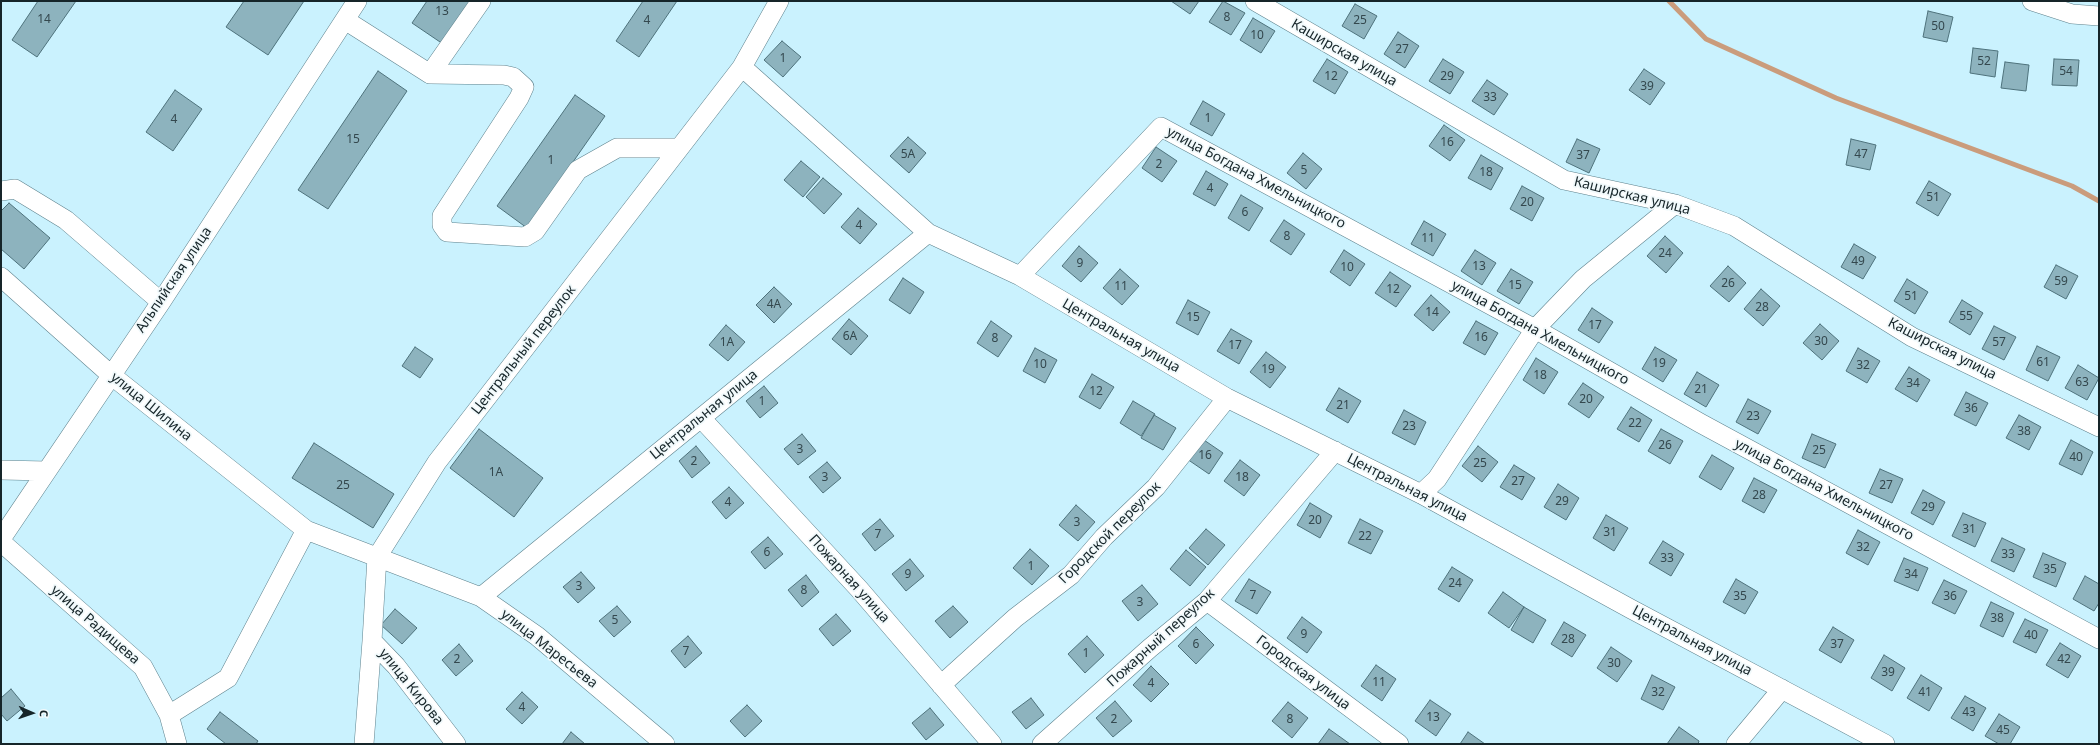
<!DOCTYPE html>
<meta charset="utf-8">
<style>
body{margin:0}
#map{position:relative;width:2100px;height:745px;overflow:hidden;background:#caf2fe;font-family:"Noto Sans",sans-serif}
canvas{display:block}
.frame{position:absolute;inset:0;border:2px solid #162529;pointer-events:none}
.north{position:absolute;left:12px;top:693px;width:40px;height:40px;-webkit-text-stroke:3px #f1f9fb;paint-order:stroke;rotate:92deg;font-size:11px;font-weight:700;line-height:16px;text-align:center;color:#162529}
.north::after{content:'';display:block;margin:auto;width:14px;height:18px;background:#162529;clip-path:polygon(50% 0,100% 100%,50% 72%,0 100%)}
</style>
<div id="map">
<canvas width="2100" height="745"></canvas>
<div class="frame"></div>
<div class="north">С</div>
</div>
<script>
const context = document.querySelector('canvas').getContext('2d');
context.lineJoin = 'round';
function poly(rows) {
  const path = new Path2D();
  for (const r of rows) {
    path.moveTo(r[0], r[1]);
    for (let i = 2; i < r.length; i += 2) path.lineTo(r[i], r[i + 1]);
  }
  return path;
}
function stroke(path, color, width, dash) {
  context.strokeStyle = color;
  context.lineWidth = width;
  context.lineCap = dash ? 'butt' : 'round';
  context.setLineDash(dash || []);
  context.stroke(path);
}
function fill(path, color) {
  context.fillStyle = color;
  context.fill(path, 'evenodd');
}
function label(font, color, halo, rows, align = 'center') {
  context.font = font + ' "Noto Sans",sans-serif';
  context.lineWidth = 3.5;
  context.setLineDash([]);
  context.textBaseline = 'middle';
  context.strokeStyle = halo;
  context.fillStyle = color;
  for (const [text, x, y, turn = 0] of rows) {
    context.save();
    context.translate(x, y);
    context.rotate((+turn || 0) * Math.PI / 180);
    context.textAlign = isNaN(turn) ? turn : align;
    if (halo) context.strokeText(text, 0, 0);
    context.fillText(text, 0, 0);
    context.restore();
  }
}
stroke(poly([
 [1669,1,1706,39,1836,98,2072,186,2099,201]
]), '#ca9c7c', 5);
const building = poly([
 [38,1,76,1,37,57,12,40,38,1],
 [244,1,304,1,268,55,226,27,244,1],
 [427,1,473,1,443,44,412,23,427,1],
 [643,1,677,1,639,57,616,41,643,1],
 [1171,1,1199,1,1190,14,1171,1],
 [1223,1,1245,13,1231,35,1209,22,1223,1],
 [1355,4,1377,16,1364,39,1342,26,1355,4],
 [1928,11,1953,17,1947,42,1923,37,1928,11],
 [1253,18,1275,31,1261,53,1240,40,1253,18],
 [1398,32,1419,46,1405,68,1384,54,1398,32],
 [782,41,801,57,783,77,764,60,782,41],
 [1973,48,1998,51,1995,77,1970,73,1973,48],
 [1327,59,1348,72,1335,94,1313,81,1327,59],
 [1443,59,1464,72,1450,94,1429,81,1443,59],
 [2054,59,2079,60,2077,86,2052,85,2054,59],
 [2005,62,2029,65,2026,91,2001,88,2005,62],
 [1644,69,1665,83,1650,105,1629,90,1644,69],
 [378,71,407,91,328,209,298,190,378,71],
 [1487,80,1508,94,1494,115,1472,101,1487,80],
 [175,90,202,109,173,151,146,132,175,90],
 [575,95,605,116,527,228,497,206,575,95],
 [1203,101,1225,114,1212,136,1190,124,1203,101],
 [1444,125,1465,140,1450,161,1429,146,1444,125],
 [908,137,926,153,909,173,890,156,908,137],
 [1577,139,1600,149,1589,173,1566,162,1577,139],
 [1851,139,1876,145,1870,170,1846,165,1851,139],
 [1156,147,1177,161,1162,182,1142,168,1156,147],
 [1303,153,1322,169,1306,189,1287,173,1303,153],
 [1481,155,1503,168,1491,190,1468,178,1481,155],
 [801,161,820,177,803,197,784,180,801,161],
 [1206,171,1228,184,1215,206,1193,194,1206,171],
 [823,178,842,194,824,214,806,197,823,178],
 [1929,181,1951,194,1938,216,1916,203,1929,181],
 [1522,186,1544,198,1532,221,1510,209,1522,186],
 [1241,195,1263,208,1249,231,1228,218,1241,195],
 [9,203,50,238,24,269,1,249,1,211,9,203],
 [858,208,877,224,860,244,841,227,858,208],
 [1284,220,1305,234,1291,255,1270,241,1284,220],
 [1424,221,1446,234,1433,256,1411,244,1424,221],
 [1665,236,1683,253,1666,273,1647,256,1665,236],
 [1854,244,1876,257,1863,279,1841,267,1854,244],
 [1079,246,1098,263,1081,282,1062,266,1079,246],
 [1344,250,1365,264,1350,286,1330,272,1344,250],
 [1475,250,1496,263,1482,285,1461,271,1475,250],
 [2056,265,2078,276,2066,299,2044,287,2056,265],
 [1728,266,1746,283,1729,302,1710,286,1728,266],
 [1120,269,1139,286,1122,305,1103,288,1120,269],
 [1511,269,1533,282,1519,304,1497,291,1511,269],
 [1390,272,1411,286,1396,307,1375,293,1390,272],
 [903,278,924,292,910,314,889,300,903,278],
 [1907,279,1928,292,1915,314,1894,301,1907,279],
 [774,287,792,304,774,323,756,305,774,287],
 [1761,289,1780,306,1763,326,1744,309,1761,289],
 [1431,295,1450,312,1433,331,1414,315,1431,295],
 [1188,300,1210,312,1198,335,1176,323,1188,300],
 [1962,300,1983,313,1970,335,1949,322,1962,300],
 [1592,308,1613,322,1599,343,1578,330,1592,308],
 [849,319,868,336,851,355,832,339,849,319],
 [991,321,1012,336,998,357,977,343,991,321],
 [1476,321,1498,333,1485,355,1463,343,1476,321],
 [1820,324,1839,341,1822,360,1803,343,1820,324],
 [726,325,745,342,728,361,709,345,726,325],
 [1994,326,2016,337,2004,360,1982,349,1994,326],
 [1231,329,1252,341,1239,364,1217,351,1231,329],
 [2037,346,2060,357,2048,381,2026,370,2037,346],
 [415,347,433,359,420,378,402,366,415,347],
 [1655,347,1677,360,1663,382,1642,369,1655,347],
 [1035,348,1057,360,1045,383,1023,371,1035,348],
 [1858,348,1880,361,1867,383,1846,371,1858,348],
 [1266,352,1286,367,1270,388,1250,372,1266,352],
 [1536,358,1558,372,1544,394,1523,380,1536,358],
 [2078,365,2099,378,2087,400,2065,388,2078,365],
 [1909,367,1930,380,1917,402,1895,389,1909,367],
 [1697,372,1719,385,1706,407,1684,394,1697,372],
 [1092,374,1114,387,1100,409,1079,397,1092,374],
 [1583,383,1604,397,1589,418,1568,404,1583,383],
 [764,386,778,403,760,418,746,401,764,386],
 [1339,388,1361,401,1348,423,1326,410,1339,388],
 [1966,392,1988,403,1976,426,1954,415,1966,392],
 [1748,399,1771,411,1758,434,1736,422,1748,399],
 [1133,401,1155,414,1141,436,1120,423,1133,401],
 [1631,407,1652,420,1639,442,1617,429,1631,407],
 [1404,410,1426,422,1415,445,1392,433,1404,410],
 [1154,415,1176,428,1163,450,1141,438,1154,415],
 [2019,415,2041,427,2029,450,2006,438,2019,415],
 [479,429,543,478,514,517,450,468,479,429],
 [1661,429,1683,441,1670,464,1648,451,1661,429],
 [802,434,816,451,798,465,784,449,802,434],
 [1812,434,1836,444,1825,468,1802,458,1812,434],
 [1201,438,1223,453,1209,474,1187,459,1201,438],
 [2071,440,2093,452,2082,475,2059,464,2071,440],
 [314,443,394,494,373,528,292,478,314,443],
 [696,446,710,463,692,478,679,461,696,446],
 [1478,446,1498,462,1482,482,1462,466,1478,446],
 [1712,455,1734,468,1721,490,1699,477,1712,455],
 [1240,460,1260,475,1244,496,1224,481,1240,460],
 [827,462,841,478,823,493,809,477,827,462],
 [1514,465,1535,478,1522,500,1500,487,1514,465],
 [1880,469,1903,479,1892,503,1869,493,1880,469],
 [1754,478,1777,490,1764,513,1742,501,1754,478],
 [1558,484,1579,498,1566,520,1544,507,1558,484],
 [729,487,744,503,726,519,712,502,729,487],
 [1923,490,1945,502,1933,525,1911,513,1923,490],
 [1310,503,1332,516,1320,538,1297,525,1310,503],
 [1076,505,1095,522,1078,541,1059,525,1076,505],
 [1963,513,1986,523,1975,547,1952,536,1963,513],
 [1606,515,1628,528,1614,551,1593,538,1606,515],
 [880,519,894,536,875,551,862,534,880,519],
 [1360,519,1383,531,1371,554,1348,543,1360,519],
 [1206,529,1225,545,1208,565,1189,548,1206,529],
 [1858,530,1880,542,1868,565,1846,553,1858,530],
 [768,537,783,554,765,569,751,552,768,537],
 [2002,538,2025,549,2014,572,1991,561,2002,538],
 [1663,541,1684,554,1671,576,1649,563,1663,541],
 [1030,549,1049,566,1032,585,1013,568,1030,549],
 [1186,550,1206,567,1190,586,1170,569,1186,550],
 [2043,553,2066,563,2056,587,2033,577,2043,553],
 [1904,558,1928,568,1918,591,1894,581,1904,558],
 [910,559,924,576,906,591,892,574,910,559],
 [1452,567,1473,580,1459,602,1438,589,1452,567],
 [581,572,595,588,578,603,563,587,581,572],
 [806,575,819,592,802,607,788,590,806,575],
 [2085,576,2099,584,2099,603,2094,611,2073,599,2085,576],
 [1249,579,1271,592,1257,614,1235,601,1249,579],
 [1736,579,1758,592,1745,614,1723,602,1736,579],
 [1944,580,1967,591,1955,614,1932,603,1944,580],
 [1142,585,1158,604,1138,621,1122,601,1142,585],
 [1503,592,1524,607,1509,628,1488,613,1503,592],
 [1991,602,2014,613,2003,637,1980,626,1991,602],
 [617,606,631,622,614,637,599,621,617,606],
 [953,606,968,622,950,638,935,621,953,606],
 [1524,607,1546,620,1533,643,1511,630,1524,607],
 [395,609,417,628,402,644,381,625,395,609],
 [836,614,851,631,833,646,819,629,836,614],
 [1302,617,1322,632,1307,653,1287,638,1302,617],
 [2025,619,2048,630,2036,653,2013,642,2025,619],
 [1564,622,1586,635,1572,657,1551,644,1564,622],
 [1196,627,1214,645,1196,664,1178,646,1196,627],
 [1833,627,1854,640,1841,663,1819,650,1833,627],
 [688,636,702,653,685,668,671,651,688,636],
 [1087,636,1104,655,1085,673,1068,654,1087,636],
 [2060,643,2081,656,2068,678,2046,665,2060,643],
 [459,644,473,661,456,676,442,660,459,644],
 [1611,647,1632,661,1617,682,1597,668,1611,647],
 [1884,655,1905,668,1892,691,1871,678,1884,655],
 [1376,665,1396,679,1382,701,1361,686,1376,665],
 [1151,666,1169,684,1151,702,1133,685,1151,666],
 [1652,675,1675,687,1663,710,1641,699,1652,675],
 [1921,675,1942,688,1929,711,1907,698,1921,675],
 [11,689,25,706,7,721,1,714,1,698,11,689],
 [522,692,538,707,522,724,506,709,522,692],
 [1965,696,1986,708,1973,731,1951,718,1965,696],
 [1031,698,1044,715,1026,729,1012,712,1031,698],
 [1430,700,1451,714,1436,736,1415,721,1430,700],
 [1115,701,1132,721,1113,737,1096,718,1115,701],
 [1288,702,1308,718,1292,738,1272,721,1288,702],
 [747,705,762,721,745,737,730,721,747,705],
 [930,708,944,725,926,740,912,723,930,708],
 [220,712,258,741,256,744,226,744,207,729,220,712],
 [1999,714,2020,727,2010,744,1999,744,1985,736,1999,714],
 [1679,727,1699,741,1698,744,1667,744,1679,727],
 [1329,729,1350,744,1318,744,1329,729],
 [571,732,585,744,562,744,571,732],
 [1468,732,1485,744,1460,744,1468,732]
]);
fill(building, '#8db3be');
stroke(building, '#4e727c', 1);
const minor = poly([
 [1255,1,1564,180,1675,204,1734,226,1912,337,2099,427],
 [2032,1,2072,14,2099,16],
 [345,20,430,74,481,1],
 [742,67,928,233,1020,276,1227,398,1421,494,1631,609,1885,744],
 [430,74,504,75,513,77,524,87,519,98,442,216,442,225,447,232,525,237,535,231,578,170,617,148,679,148],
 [1,191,15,189,66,220,161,302],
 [1020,276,1161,127,1535,329,1700,423,2099,639],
 [1,277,111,375,306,530,481,597,537,636,665,744],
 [701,418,859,589,992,744],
 [1,470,47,471],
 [1421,494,1437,479,1535,329,1583,279,1675,204],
 [1,539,161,302,357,1],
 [1,542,143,667,169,715,177,744],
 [481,597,928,233],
 [1207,601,1399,744],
 [941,685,1015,618,1071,575,1104,537,1156,487,1227,398],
 [169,715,228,678,306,530],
 [364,744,372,641],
 [456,744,396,666,372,641,377,557,437,462,742,67,779,1],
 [1042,744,1150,648,1207,601,1335,451],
 [1736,744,1782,689]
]);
stroke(minor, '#5e828d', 20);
stroke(minor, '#fff', 19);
label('12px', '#34484e', null, [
 ["13",442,12],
 ["8",1227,18],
 ["14",44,20],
 ["4",647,21],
 ["25",1360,21],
 ["50",1938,27],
 ["10",1257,36],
 ["27",1402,50],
 ["1",783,59],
 ["52",1984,62],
 ["54",2066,72],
 ["12",1331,77],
 ["29",1447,77],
 ["39",1647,87],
 ["33",1490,98],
 ["1",1208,119],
 ["4",174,120],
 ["15",353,140],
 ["16",1447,143],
 ["5А",908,155],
 ["47",1861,155],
 ["37",1583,156],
 ["1",551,161],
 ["2",1159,165],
 ["5",1304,171],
 ["18",1486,173],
 ["4",1210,189],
 ["51",1933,198],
 ["20",1527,203],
 ["6",1245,213],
 ["4",859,226],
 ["8",1287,237],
 ["11",1428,239],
 ["24",1665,254],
 ["49",1858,262],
 ["9",1080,264],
 ["13",1479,267],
 ["10",1347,268],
 ["59",2061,282],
 ["26",1728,284],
 ["15",1515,286],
 ["11",1121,287],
 ["12",1393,290],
 ["51",1911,297],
 ["4А",774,305],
 ["28",1762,308],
 ["14",1432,313],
 ["55",1966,317],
 ["15",1193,318],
 ["17",1595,326],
 ["6А",850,337],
 ["16",1481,338],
 ["8",995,339],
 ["30",1821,342],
 ["1А",727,343],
 ["57",1999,343],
 ["17",1235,346],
 ["61",2043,363],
 ["19",1659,364],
 ["10",1040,365],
 ["32",1863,366],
 ["19",1268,370],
 ["18",1540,376],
 ["63",2082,383],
 ["34",1913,384],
 ["21",1701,390],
 ["12",1096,392],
 ["20",1586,400],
 ["1",762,402],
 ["21",1343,406],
 ["36",1971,409],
 ["23",1753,417],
 ["22",1635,424],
 ["23",1409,427],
 ["38",2024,432],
 ["26",1665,446],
 ["3",800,450],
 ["25",1819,451],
 ["16",1205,456],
 ["40",2076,458],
 ["2",694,462],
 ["25",1480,464],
 ["1А",496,473],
 ["3",825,478],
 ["18",1242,478],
 ["27",1518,482],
 ["25",343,486],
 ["27",1886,486],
 ["28",1759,496],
 ["29",1562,502],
 ["4",728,503],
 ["29",1928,508],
 ["20",1315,521],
 ["3",1077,523],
 ["31",1969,530],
 ["31",1610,533],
 ["7",878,535],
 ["22",1365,537],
 ["32",1863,548],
 ["6",767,553],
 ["33",2008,555],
 ["33",1667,559],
 ["1",1031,567],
 ["35",2050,570],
 ["9",908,575],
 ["34",1911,575],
 ["24",1455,584],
 ["3",579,587],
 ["8",804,591],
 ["7",1253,596],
 ["35",1740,597],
 ["36",1950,597],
 ["3",1140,603],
 ["38",1997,619],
 ["5",615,621],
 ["9",1304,635],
 ["40",2031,636],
 ["28",1568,640],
 ["6",1196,645],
 ["37",1837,645],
 ["7",686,652],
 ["1",1086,654],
 ["2",457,660],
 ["42",2064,660],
 ["30",1614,664],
 ["39",1888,673],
 ["11",1379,683],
 ["4",1151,684],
 ["32",1658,693],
 ["41",1925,693],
 ["4",522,708],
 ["43",1969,713],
 ["13",1433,718],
 ["2",1114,720],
 ["8",1290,720],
 ["45",2003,731]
]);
label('14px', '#162529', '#f1f9fb', [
 ["Каширская улица",1344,53,30],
 ["улица Богдана Хмельницкого",1256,178,28],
 ["Каширская улица",1632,196,14],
 ["Альпийская улица",174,280,-56],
 ["улица Богдана Хмельницкого",1540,333,29],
 ["Центральная улица",1121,336,30],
 ["Каширская улица",1942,349,27],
 ["Центральный переулок",524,350,-52],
 ["улица Шилина",151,407,39],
 ["Центральная улица",704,415,-39],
 ["Центральная улица",1407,488,27],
 ["улица Богдана Хмельницкого",1824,490,28],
 ["Городской переулок",1110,533,-45],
 ["Пожарная улица",849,579,48],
 ["улица Радищева",95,625,41],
 ["Пожарный переулок",1161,638,-42],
 ["Центральная улица",1692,641,28],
 ["улица Маресьева",549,649,38],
 ["Городская улица",1303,673,37],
 ["улица Кирова",411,687,51]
]);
</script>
